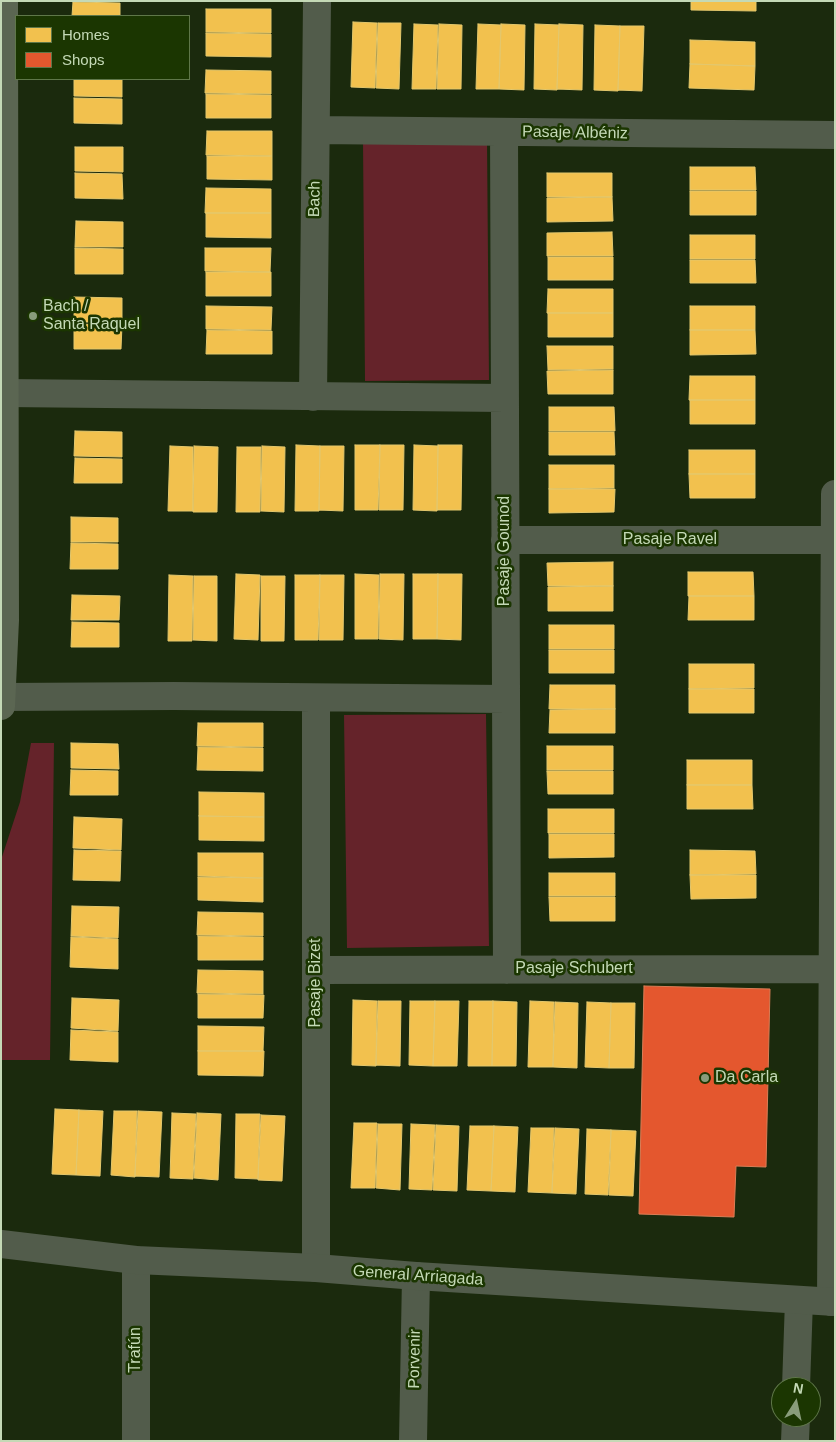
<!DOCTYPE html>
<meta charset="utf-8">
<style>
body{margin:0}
#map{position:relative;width:836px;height:1442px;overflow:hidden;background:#1b2a0d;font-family:Arial,sans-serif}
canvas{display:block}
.frame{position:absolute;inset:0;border:2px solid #c4d9b6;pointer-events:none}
.legend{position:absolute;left:15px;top:15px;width:175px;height:65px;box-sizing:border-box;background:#1b3601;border:1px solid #5f7749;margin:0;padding:6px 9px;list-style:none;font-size:15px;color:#c4d9b6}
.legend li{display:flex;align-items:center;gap:10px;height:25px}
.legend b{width:25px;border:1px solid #5f7749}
.north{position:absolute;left:771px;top:1377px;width:50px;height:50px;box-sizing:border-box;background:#1b3601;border:1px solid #5f7749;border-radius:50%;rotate:10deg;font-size:14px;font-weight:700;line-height:20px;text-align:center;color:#c4d9b6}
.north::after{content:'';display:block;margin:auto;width:18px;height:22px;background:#899c7b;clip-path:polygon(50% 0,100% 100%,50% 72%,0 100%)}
</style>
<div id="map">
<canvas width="836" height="1442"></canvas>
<div class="frame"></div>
<ul class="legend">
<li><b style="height:14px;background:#f2c14e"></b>Homes</li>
<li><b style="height:14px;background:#e4572e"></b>Shops</li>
</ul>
<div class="north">N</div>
</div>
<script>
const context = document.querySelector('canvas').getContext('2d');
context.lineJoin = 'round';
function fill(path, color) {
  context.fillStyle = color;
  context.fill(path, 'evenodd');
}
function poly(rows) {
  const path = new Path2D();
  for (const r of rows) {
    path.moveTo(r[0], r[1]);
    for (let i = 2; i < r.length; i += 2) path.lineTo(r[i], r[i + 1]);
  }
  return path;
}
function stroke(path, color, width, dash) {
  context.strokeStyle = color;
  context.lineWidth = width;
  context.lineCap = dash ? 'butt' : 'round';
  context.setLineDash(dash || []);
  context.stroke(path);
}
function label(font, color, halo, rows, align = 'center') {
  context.font = font + ' Arial,sans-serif';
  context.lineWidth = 5;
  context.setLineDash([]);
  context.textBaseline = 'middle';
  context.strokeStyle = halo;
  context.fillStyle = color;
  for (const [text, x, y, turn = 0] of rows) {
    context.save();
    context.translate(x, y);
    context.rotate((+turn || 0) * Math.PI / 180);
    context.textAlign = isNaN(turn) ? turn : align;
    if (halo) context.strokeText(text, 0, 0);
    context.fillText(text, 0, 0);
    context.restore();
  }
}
fill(poly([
 [487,140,489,380,365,381,363,141],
 [486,714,489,946,347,948,344,715],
 [31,743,54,743,50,1060,1,1060,1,860,20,802]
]), '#65232a');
const homes = poly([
 [691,1,756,1,756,11,691,10,691,1],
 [73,2,120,3,120,16,72,16,73,2],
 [206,9,271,9,271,33,206,32,206,9],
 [353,22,377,23,375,88,351,87,353,22],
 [378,23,401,23,399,89,376,88,378,23],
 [414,24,438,25,436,89,412,89,414,24],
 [439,24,462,25,461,89,437,89,439,24],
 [478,24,501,25,499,89,476,89,478,24],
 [501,24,525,25,524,90,499,89,501,24],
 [535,24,559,25,557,90,534,89,535,24],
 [559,24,583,25,582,90,557,89,559,24],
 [595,25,620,26,618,91,594,90,595,25],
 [620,26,644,26,642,91,618,90,620,26],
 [206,33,271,34,271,57,206,56,206,33],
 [690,40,755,42,755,66,690,64,690,40],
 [690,64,755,66,754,90,689,88,690,64],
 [206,70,271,71,271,94,205,93,206,70],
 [74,79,122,79,122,97,74,96,74,79],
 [206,94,271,95,271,118,206,118,206,94],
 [74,98,122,99,122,124,74,123,74,98],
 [207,131,272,131,272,156,206,155,207,131],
 [75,147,123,147,123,172,75,171,75,147],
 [207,156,272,156,272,180,207,179,207,156],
 [690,167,755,167,756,190,690,190,690,167],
 [75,173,122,174,123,199,75,198,75,173],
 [547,173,612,173,612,197,547,197,547,173],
 [206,188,271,189,271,213,205,213,206,188],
 [690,191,756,191,756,215,690,215,690,191],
 [612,197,613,221,547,222,547,198,612,197],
 [206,213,271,213,271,238,206,237,206,213],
 [76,221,123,222,123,247,75,247,76,221],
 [612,232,613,256,547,256,547,233,612,232],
 [690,235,755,235,755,259,690,259,690,235],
 [75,248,123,249,123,274,75,274,75,248],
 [205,248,271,248,270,272,205,271,205,248],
 [548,257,613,257,613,280,548,280,548,257],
 [690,260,755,260,756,283,690,283,690,260],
 [206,272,271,272,271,296,206,296,206,272],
 [548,289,613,289,613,313,547,313,548,289],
 [74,297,122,298,122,322,74,322,74,297],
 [206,306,272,307,271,330,206,329,206,306],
 [690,306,755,306,755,330,690,330,690,306],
 [548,313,613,313,613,337,548,337,548,313],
 [74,324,122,325,121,349,74,349,74,324],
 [207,330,272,331,272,354,206,354,207,330],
 [690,330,755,330,756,354,690,355,690,330],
 [547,346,613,346,613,369,548,370,547,346],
 [613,370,613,394,548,394,547,371,613,370],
 [690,376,755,376,755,400,689,400,690,376],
 [690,400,755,400,755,424,690,424,690,400],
 [549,407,614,407,615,431,549,431,549,407],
 [75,431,122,432,122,457,74,456,75,431],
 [549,432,614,432,615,455,549,455,549,432],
 [296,445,320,446,319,511,295,511,296,445],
 [355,445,380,445,378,510,355,510,355,445],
 [380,445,404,445,403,510,379,510,380,445],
 [414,445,438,446,437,511,413,510,414,445],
 [438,445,462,445,461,510,437,510,438,445],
 [170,446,193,447,193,511,168,511,170,446],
 [194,446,218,447,217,512,193,512,194,446],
 [262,446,285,447,284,512,261,511,262,446],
 [320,446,344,446,343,511,319,510,320,446],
 [237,447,261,447,260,512,236,512,237,447],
 [689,450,755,450,755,474,689,474,689,450],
 [75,458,122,459,122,483,74,483,75,458],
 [549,465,614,465,614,488,549,489,549,465],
 [689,474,755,474,755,498,690,498,689,474],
 [549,489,615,489,614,512,549,513,549,489],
 [71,517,118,518,118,542,71,542,71,517],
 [71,543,118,544,118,569,70,569,71,543],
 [613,562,613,586,548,586,547,563,613,562],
 [688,572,753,572,754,596,688,596,688,572],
 [236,574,260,575,258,640,234,639,236,574],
 [355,574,379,575,378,639,355,639,355,574],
 [380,574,404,574,403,640,379,639,380,574],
 [413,574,438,574,437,639,413,639,413,574],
 [438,574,462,574,461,640,437,639,438,574],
 [169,575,193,576,192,641,168,641,169,575],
 [295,575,320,575,318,640,295,640,295,575],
 [320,575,344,575,343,640,319,640,320,575],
 [194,576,217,576,217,641,193,640,194,576],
 [261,576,285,576,284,641,261,641,261,576],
 [613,586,613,611,548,611,548,587,613,586],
 [72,595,120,596,119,620,71,620,72,595],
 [689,596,754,596,754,620,688,620,689,596],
 [72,622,119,623,119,647,71,647,72,622],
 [549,625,614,625,614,649,549,649,549,625],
 [549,650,614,650,614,673,549,673,549,650],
 [689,664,754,664,754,688,689,689,689,664],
 [550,685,615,685,615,709,549,709,550,685],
 [689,689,754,689,754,713,689,713,689,689],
 [615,709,615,733,549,733,550,710,615,709],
 [198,723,263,723,263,747,197,746,198,723],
 [71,743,118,744,119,769,71,768,71,743],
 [547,746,613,746,613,770,547,770,547,746],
 [198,747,263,748,263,771,197,770,198,747],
 [687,760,752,760,752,785,687,785,687,760],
 [71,770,118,771,118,795,70,795,71,770],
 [547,771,613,771,613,794,548,794,547,771],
 [687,785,752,785,753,809,687,809,687,785],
 [199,792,264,793,264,817,199,816,199,792],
 [548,809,614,809,614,833,548,833,548,809],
 [199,816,264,817,264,841,199,840,199,816],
 [74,817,122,819,121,850,73,848,74,817],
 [549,834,614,834,614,857,549,858,549,834],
 [74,850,121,851,120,881,73,880,74,850],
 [690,850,755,851,756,874,690,875,690,850],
 [198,853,263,853,263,878,198,876,198,853],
 [549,873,615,873,615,896,549,896,549,873],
 [690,875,756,875,756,898,691,899,690,875],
 [198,877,263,878,263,902,198,900,198,877],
 [549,897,615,897,615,921,550,921,549,897],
 [72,906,119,907,118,938,71,936,72,906],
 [198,912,263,913,263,936,197,935,198,912],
 [198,936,263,937,263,960,198,960,198,936],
 [71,937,118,939,118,969,70,967,71,937],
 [198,970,263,971,263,994,197,993,198,970],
 [198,994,264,995,263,1018,198,1018,198,994],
 [72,998,119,1000,118,1031,71,1028,72,998],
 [353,1000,377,1001,376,1066,352,1065,353,1000],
 [378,1001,401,1001,400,1066,376,1065,378,1001],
 [410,1001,435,1001,433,1066,409,1065,410,1001],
 [435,1001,459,1001,457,1066,433,1066,435,1001],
 [469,1001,493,1001,492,1066,468,1066,469,1001],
 [493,1001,517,1002,516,1066,492,1066,493,1001],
 [530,1001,554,1002,553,1067,528,1067,530,1001],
 [555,1002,578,1003,577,1068,553,1067,555,1002],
 [587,1002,611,1003,609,1068,585,1067,587,1002],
 [611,1003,635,1003,634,1068,609,1068,611,1003],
 [198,1026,264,1027,263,1051,198,1051,198,1026],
 [71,1030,118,1032,118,1062,70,1060,71,1030],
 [198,1051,264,1051,263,1076,198,1075,198,1051],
 [55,1109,79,1110,76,1175,52,1174,55,1109],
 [79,1110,103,1111,100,1176,76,1175,79,1110],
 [114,1111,137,1111,135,1177,111,1175,114,1111],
 [138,1111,162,1112,159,1177,135,1176,138,1111],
 [172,1113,196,1114,193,1179,170,1178,172,1113],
 [197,1113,221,1114,218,1180,194,1178,197,1113],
 [236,1114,260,1114,258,1179,235,1178,236,1114],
 [261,1115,285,1116,282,1181,258,1180,261,1115],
 [354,1123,377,1123,375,1188,351,1188,354,1123],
 [378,1124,402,1124,400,1190,376,1188,378,1124],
 [411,1124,435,1125,432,1190,409,1189,411,1124],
 [436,1125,459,1126,457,1191,433,1190,436,1125],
 [470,1126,494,1126,491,1191,467,1190,470,1126],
 [494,1126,518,1127,515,1192,491,1191,494,1126],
 [531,1128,554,1128,552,1193,528,1192,531,1128],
 [555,1128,579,1129,576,1194,552,1193,555,1128],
 [587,1129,611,1130,608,1195,585,1194,587,1129],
 [611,1130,636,1131,633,1196,609,1195,611,1130]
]);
fill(homes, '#f2c14e');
stroke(homes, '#e4c86d', 1);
const shops = poly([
 [644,986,770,989,766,1167,736,1166,734,1217,639,1214,644,986]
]);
fill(shops, '#e4572e');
stroke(shops, '#da7e57', 1);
stroke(poly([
 [316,130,835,135],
 [504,132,507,970],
 [5,393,505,398],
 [313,397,317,1],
 [505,540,835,540],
 [3,697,174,696,506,699],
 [316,970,832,969],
 [136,1260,136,1441],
 [316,1268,316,698],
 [831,1302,835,494],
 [796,1387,799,1300],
 [413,1441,416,1276],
 [795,1441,796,1417]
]), '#525c4b', 28);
stroke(poly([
 [1,1244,136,1260,316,1268,416,1276,835,1302]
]), '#525c4b', 28);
stroke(poly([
 [1,706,5,620,4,1]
]), '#5b6652', 28);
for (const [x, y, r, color] of [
 [33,316,5,"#899c7b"],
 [705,1078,5,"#899c7b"]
]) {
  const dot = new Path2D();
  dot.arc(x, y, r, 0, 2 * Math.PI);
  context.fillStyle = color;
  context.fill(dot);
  stroke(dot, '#1b3601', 2);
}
label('16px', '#c4d9b6', '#1b3601', [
 ["Pasaje Albéniz",575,133,1],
 ["Bach",315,199,-89],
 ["Pasaje Ravel",670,540],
 ["Pasaje Gounod",505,551,-90],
 ["Pasaje Schubert",574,969],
 ["Pasaje Bizet",316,983,-90],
 ["General Arriagada",418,1276,4],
 ["Trafún",136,1350,-90],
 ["Porvenir",415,1359,-89]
]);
label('16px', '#c4d9b6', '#1b3601', [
 ["Bach /",43,307],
 ["Santa Raquel",43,325],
 ["Da Carla",715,1078]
], 'left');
</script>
